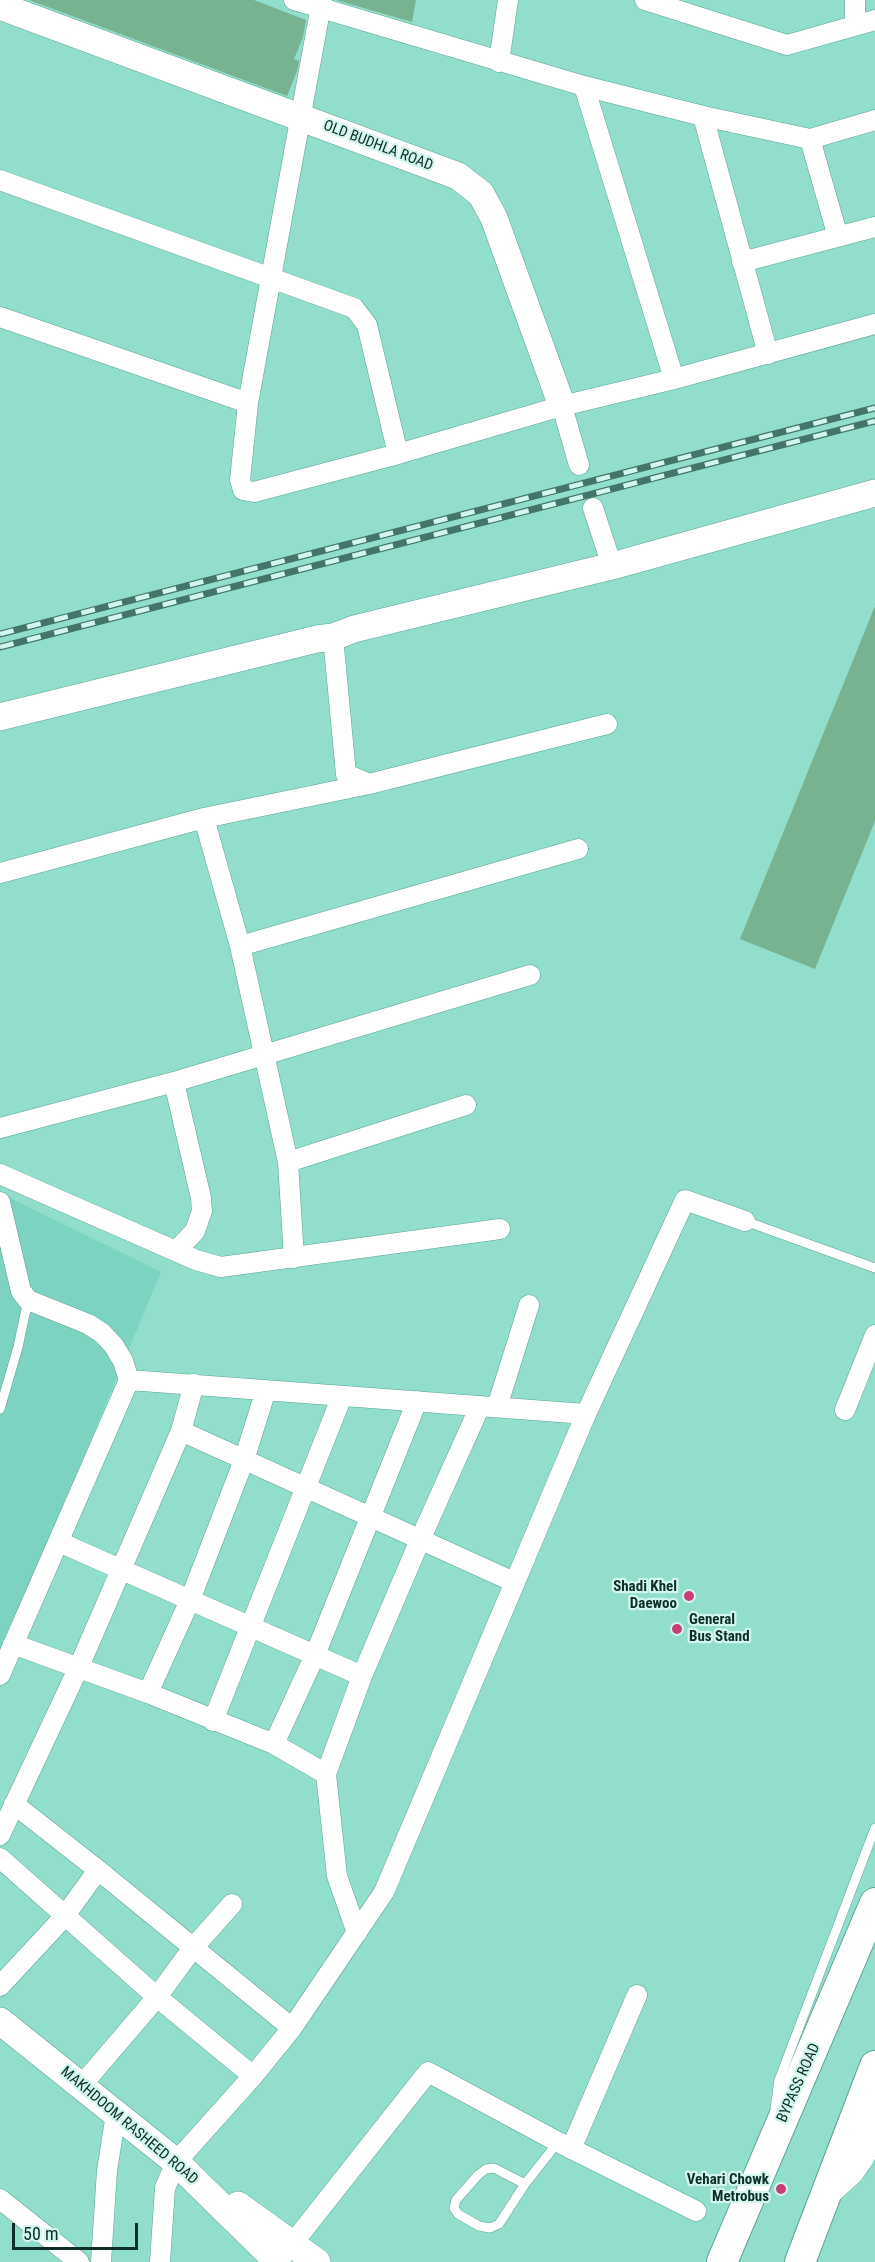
<!DOCTYPE html>
<style>
body{margin:0}
#map{position:relative;width:875px;height:2262px;overflow:hidden;background:#92decd;font-family:"Roboto Condensed",sans-serif}
canvas{display:block}
.scale{position:absolute;left:12px;top:2223px;width:126px;height:27px;box-sizing:border-box;border:3px solid #0e2e28;border-top:0;padding-left:8px;font-size:18px;line-height:21px;white-space:nowrap;color:#0e2e28;-webkit-text-stroke:4px #d2f6ed;paint-order:stroke}
</style>
<div id="map">
<canvas width="875" height="2262"></canvas>
<div class="scale">50 m</div>
</div>
<script>
const context = document.querySelector('canvas').getContext('2d');
context.lineJoin = 'round';
function fill(path, color) {
  context.fillStyle = color;
  context.fill(path, 'evenodd');
}
function poly(rows) {
  const path = new Path2D();
  for (const r of rows) {
    path.moveTo(r[0], r[1]);
    for (let i = 2; i < r.length; i += 2) path.lineTo(r[i], r[i + 1]);
  }
  return path;
}
function stroke(path, color, width, dash) {
  context.strokeStyle = color;
  context.lineWidth = width;
  context.lineCap = dash ? 'butt' : 'round';
  context.setLineDash(dash || []);
  context.stroke(path);
}
function label(font, color, halo, rows, align = 'center') {
  context.font = font + ' "Roboto Condensed",sans-serif';
  context.lineWidth = 4.5;
  context.setLineDash([]);
  context.textBaseline = 'middle';
  context.strokeStyle = halo;
  context.fillStyle = color;
  for (const [text, x, y, turn = 0] of rows) {
    context.save();
    context.translate(x, y);
    context.rotate((+turn || 0) * Math.PI / 180);
    context.textAlign = isNaN(turn) ? turn : align;
    if (halo) context.strokeText(text, 0, 0);
    context.fillText(text, 0, 0);
    context.restore();
  }
}
fill(poly([
 [0,1193,161,1272,0,1657]
]), '#7dd3c1');
fill(poly([
 [29,0,254,0,306,20,303,37,294,59,299,61,297,71,287,96],
 [336,0,416,0,412,22],
 [875,606,875,821,815,969,740,939]
]), '#77b291');
const lane = poly([
 [745,1221,875,1268],
 [0,1409,18,1347,28,1300],
 [775,2108,779,2080,875,1828],
 [525,2184,494,2168,486,2169,478,2175,456,2200,454,2208,458,2214,479,2226,490,2228,499,2224,525,2184,558,2142]
]);
const street = poly([
 [294,0,584,86,703,116,810,139,875,120],
 [322,0,248,403,240,480,243,490,254,492,398,454,562,406,674,379,875,324],
 [645,0,787,45,875,20],
 [855,0,855,25],
 [499,62,508,0],
 [584,86,674,379],
 [703,116,768,354],
 [810,139,838,237],
 [0,180,354,308,367,325,398,454],
 [742,262,875,227],
 [0,317,248,403],
 [562,406,579,465],
 [593,508,612,566],
 [333,637,346,774,369,784],
 [204,818,240,946,288,1162,294,1258],
 [0,873,204,818,369,784,607,724],
 [240,946,578,849],
 [174,1082,201,1198,202,1211,195,1231,176,1251],
 [0,1128,174,1082,530,975],
 [288,1162,466,1105],
 [0,1174,196,1260,221,1267,500,1229],
 [0,1202,21,1291,28,1300,88,1324,102,1333,114,1346,123,1361,129,1380,0,1675],
 [129,1380,586,1414],
 [497,1407,529,1305],
 [845,1410,875,1335],
 [181,1431,514,1582],
 [59,1542,362,1676],
 [13,1644,148,1693,274,1744,326,1774],
 [148,1693,190,1600,244,1460,266,1390],
 [213,1721,342,1396],
 [274,1744,315,1655,417,1401],
 [14,1804,98,1870,292,2028],
 [0,1835,78,1669,181,1431,194,1384],
 [0,1858,157,1997,253,2076],
 [357,1933,337,1876,326,1774,362,1676,420,1540,480,1406],
 [0,1986,64,1917,98,1870],
 [81,2086,157,1997,192,1949,232,1904],
 [571,2149,637,1995],
 [0,2199,79,2262],
 [293,2243,428,2072,558,2142,696,2211],
 [101,2262,107,2171,116,2114],
 [160,2262,165,2188,176,2162,253,2076,292,2028,384,1892,586,1414,685,1200,745,1221]
]);
const secondary = poly([
 [0,6,458,176,481,194,494,218,562,406],
 [0,717,317,639,333,637,354,629,612,566,875,493],
 [0,2021,176,2162,278,2262],
 [827,2193,851,2171,862,2155,875,2120],
 [238,2205,317,2262]
]);
const primary = poly([
 [722,2262,875,1903],
 [800,2262,875,2066]
]);
stroke(lane, '#59a495', 10);
stroke(street, '#59a495', 21);
stroke(secondary, '#59a495', 28);
stroke(primary, '#59a495', 32);
stroke(lane, '#fff', 9);
stroke(street, '#fff', 20);
stroke(secondary, '#fff', 27);
stroke(primary, '#fff', 30);
const rail = poly([
 [0,634,875,408],
 [0,647,875,421]
]);
stroke(rail, '#43756a', 7);
stroke(rail, '#d2f6ed', 4.5, [14]);
for (const [x, y, r, color] of [
 [689,1596,6,"#c83e77"],
 [677,1629,6,"#c83e77"],
 [781,2189,6,"#c83e77"]
]) {
  const dot = new Path2D();
  dot.arc(x, y, r, 0, 2 * Math.PI);
  context.fillStyle = color;
  context.fill(dot);
  stroke(dot, '#d2f6ed', 2);
}
label('15px', '#0e2e28', '#d2f6ed', [
 ["OLD BUDHLA ROAD",378,146,21],
 ["BYPASS ROAD",799,2083,-66],
 ["MAKHDOOM RASHEED ROAD",129,2126,40]
]);
label('bold 15px', '#0e2e28', '#d2f6ed', [
 ["Shadi Khel",677,1587],
 ["Daewoo",677,1604],
 ["General",689,1620,"left"],
 ["Bus Stand",689,1637,"left"],
 ["Vehari Chowk",769,2180],
 ["Metrobus",769,2197]
], 'right');
</script>
